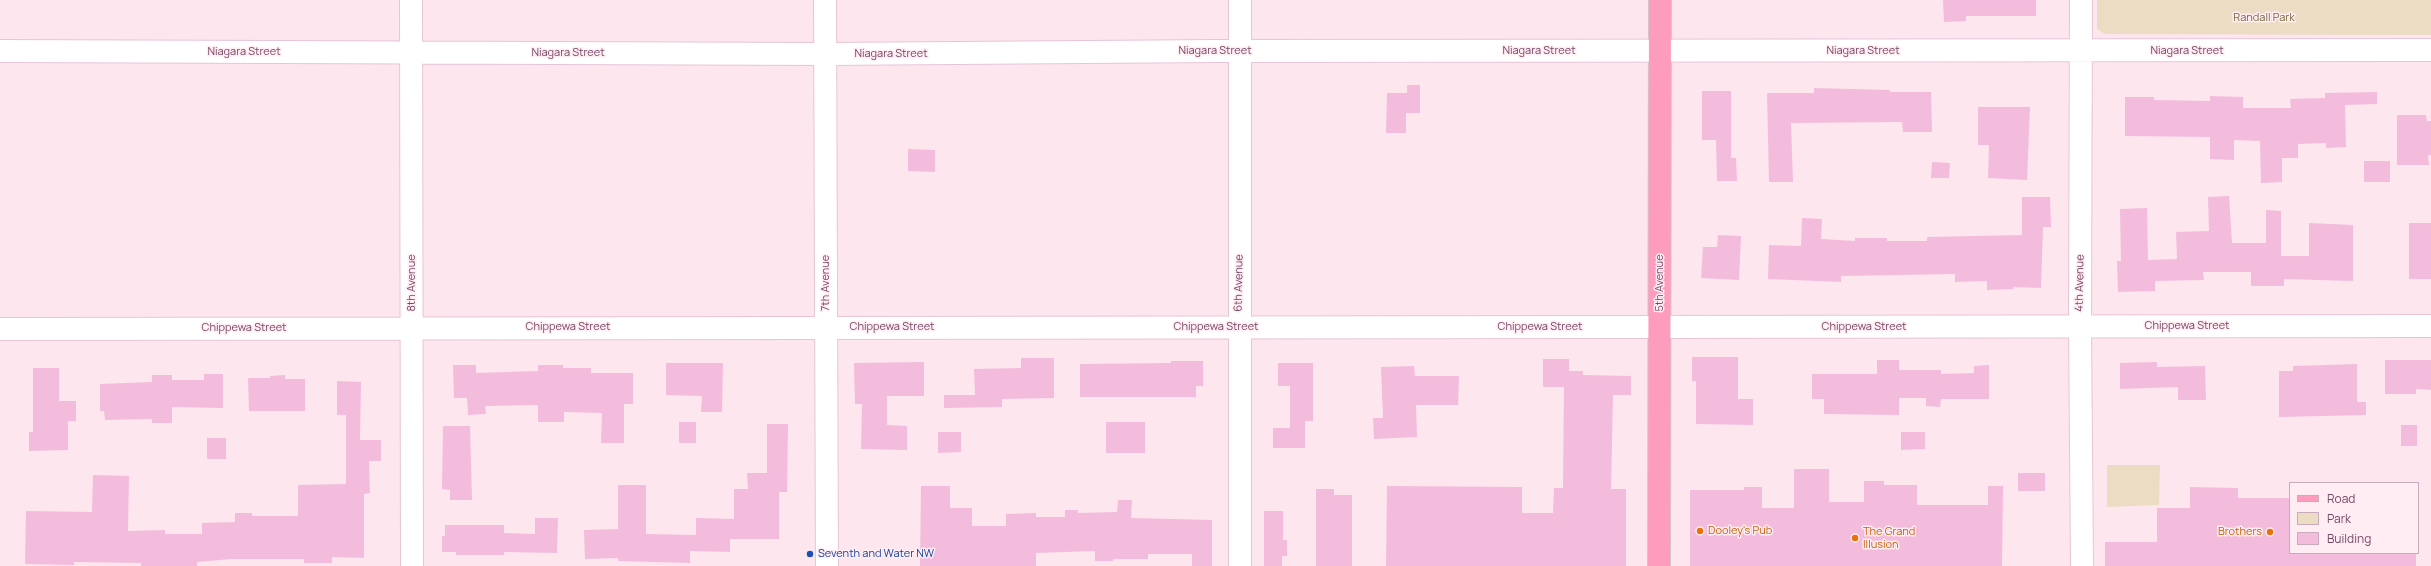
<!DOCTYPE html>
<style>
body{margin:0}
#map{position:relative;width:2431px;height:566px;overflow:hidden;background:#fde6ee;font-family:Manrope,sans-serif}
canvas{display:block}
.legend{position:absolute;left:2289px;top:482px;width:130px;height:72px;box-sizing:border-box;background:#ffedf3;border:1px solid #c9abbb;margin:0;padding:5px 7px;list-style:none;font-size:12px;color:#784966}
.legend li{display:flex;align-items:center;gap:8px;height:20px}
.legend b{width:20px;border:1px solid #c9abbb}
</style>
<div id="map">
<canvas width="2431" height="566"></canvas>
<ul class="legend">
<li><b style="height:5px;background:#fe9cbe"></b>Road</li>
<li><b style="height:11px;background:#ecdcc3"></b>Park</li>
<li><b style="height:11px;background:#f4bcdc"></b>Building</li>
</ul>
</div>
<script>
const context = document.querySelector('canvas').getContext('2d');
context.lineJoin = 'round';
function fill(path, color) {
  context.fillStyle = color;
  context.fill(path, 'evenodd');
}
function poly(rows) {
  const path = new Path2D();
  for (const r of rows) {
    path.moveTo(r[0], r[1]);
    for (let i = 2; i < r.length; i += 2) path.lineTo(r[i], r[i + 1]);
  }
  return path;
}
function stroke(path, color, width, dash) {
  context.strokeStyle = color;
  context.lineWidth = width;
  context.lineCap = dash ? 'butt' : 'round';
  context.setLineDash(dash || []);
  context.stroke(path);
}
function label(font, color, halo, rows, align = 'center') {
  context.font = font + ' Manrope,sans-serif';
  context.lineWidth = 3;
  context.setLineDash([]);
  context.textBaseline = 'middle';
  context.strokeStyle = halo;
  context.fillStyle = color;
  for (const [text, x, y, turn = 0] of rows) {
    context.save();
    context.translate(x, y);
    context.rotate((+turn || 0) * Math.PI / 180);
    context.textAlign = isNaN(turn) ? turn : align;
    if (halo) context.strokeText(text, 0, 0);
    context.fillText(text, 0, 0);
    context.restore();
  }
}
fill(poly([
 [2097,0,2431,0,2431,35,2105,34,2097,29],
 [2107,465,2160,465,2159,505,2107,507]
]), '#ecdcc3');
fill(poly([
 [1943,0,2036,0,2036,16,1966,16,1966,21,1944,22],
 [1407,85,1420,85,1420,113,1406,113,1406,133,1386,133,1387,93,1407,93],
 [1814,88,1890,90,1890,92,1931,92,1932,132,1903,132,1902,122,1791,123,1793,182,1769,182,1767,93,1814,93],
 [1702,91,1731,91,1731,158,1736,158,1737,181,1717,181,1716,140,1702,140],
 [2377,92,2377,104,2345,105,2346,147,2326,148,2326,143,2298,144,2298,158,2282,158,2282,182,2261,183,2260,141,2234,140,2234,160,2210,159,2210,137,2125,136,2125,97,2154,97,2154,100,2210,101,2210,96,2243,97,2243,108,2291,108,2290,99,2325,98,2325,93],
 [1978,107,2030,107,2027,180,1988,178,1989,145,1978,145],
 [2397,115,2426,115,2427,121,2431,121,2431,155,2428,155,2429,165,2397,165],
 [908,149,935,150,935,172,908,171],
 [2364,161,2390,161,2390,182,2364,182],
 [1932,162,1950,163,1949,178,1931,178],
 [2229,196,2232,243,2266,243,2266,210,2281,211,2281,256,2309,256,2309,223,2353,225,2353,281,2284,279,2284,286,2251,286,2251,272,2203,272,2204,280,2155,281,2155,291,2118,292,2117,261,2121,261,2120,209,2147,208,2148,260,2177,259,2176,232,2209,231,2208,197],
 [2022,197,2050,197,2051,227,2043,227,2041,288,2013,287,2013,289,1987,290,1987,281,1955,282,1955,274,1841,276,1841,282,1768,279,1769,245,1801,246,1802,218,1822,219,1821,239,1855,241,1855,238,1887,238,1887,241,1927,241,1927,237,2022,235],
 [2409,223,2431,223,2431,279,2409,279],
 [1718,235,1741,236,1739,280,1701,278,1703,247,1717,247],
 [1692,357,1738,357,1738,399,1753,399,1753,425,1696,424,1696,381,1692,381],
 [1021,358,1054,358,1054,398,1002,399,1002,407,944,408,944,395,975,395,974,369,1021,368],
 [1543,359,1569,359,1569,371,1583,371,1583,375,1631,376,1631,395,1613,395,1611,489,1626,489,1626,566,1386,566,1387,486,1522,487,1522,513,1553,513,1554,488,1563,488,1564,387,1543,387],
 [1877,360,1899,360,1899,370,1941,370,1941,374,1974,373,1974,366,1989,365,1989,399,1941,399,1940,407,1926,406,1926,398,1899,398,1899,415,1824,414,1824,399,1812,399,1812,374,1877,374],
 [2385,360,2431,360,2431,390,2416,389,2416,394,2385,394],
 [1171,361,1203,361,1203,386,1196,386,1196,397,1080,397,1080,364,1171,363],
 [924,362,924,396,887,396,887,425,907,426,907,450,861,449,862,404,855,404,854,363],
 [2157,362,2157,367,2205,366,2206,400,2178,400,2178,387,2120,389,2120,363],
 [666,363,723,363,722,412,701,412,702,396,666,395],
 [1278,363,1313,363,1313,421,1305,421,1305,448,1273,448,1273,428,1290,428,1290,386,1278,386],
 [2357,364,2357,402,2366,402,2366,415,2279,417,2279,371,2293,371,2293,366],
 [453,365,476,365,476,373,538,371,538,365,563,365,563,368,591,368,591,373,633,373,633,404,624,404,624,443,601,443,602,413,564,412,564,422,538,422,538,405,485,406,486,414,468,415,467,398,454,398],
 [1414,366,1415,376,1459,376,1458,405,1416,405,1417,437,1374,439,1373,418,1383,418,1381,367],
 [33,368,59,368,59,401,76,401,76,421,68,421,68,450,29,451,29,432,33,432],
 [204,374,223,374,223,408,172,407,172,423,152,423,152,419,105,420,104,411,100,411,100,384,152,382,152,375,172,375,172,380,204,380],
 [285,375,285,379,305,379,305,411,249,411,248,378,270,378,270,376],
 [337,381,361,382,360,440,381,440,381,461,369,461,370,493,364,494,364,558,332,557,332,563,304,563,304,559,231,559,197,562,197,566,141,566,141,563,74,562,74,565,25,564,26,511,92,512,93,475,129,476,128,531,165,530,165,534,202,534,202,523,235,522,235,513,252,513,252,516,298,516,298,485,346,484,346,415,337,415],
 [679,422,696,422,696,443,679,443],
 [1106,422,1145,422,1145,453,1106,453],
 [767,424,788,424,787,492,779,492,779,539,730,539,730,552,690,551,690,563,618,561,618,558,585,559,584,530,618,529,618,485,646,485,646,534,696,535,696,518,734,519,734,489,748,489,747,473,767,473],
 [2401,425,2417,425,2417,446,2401,446],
 [443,426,470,426,472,500,450,500,450,490,442,489],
 [938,432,961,432,961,452,938,453],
 [1901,432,1925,432,1925,449,1901,450],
 [207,438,226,438,226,459,207,459],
 [1794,469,1829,469,1829,502,1864,502,1864,481,1884,481,1884,485,1917,485,1917,505,1988,505,1988,486,2003,486,2002,566,1690,566,1690,490,1744,490,1744,487,1762,487,1762,508,1794,508],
 [2018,473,2045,473,2045,491,2018,491],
 [921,486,950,486,950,508,972,508,972,526,1006,526,1006,514,1036,513,1036,517,1065,517,1065,510,1078,510,1078,513,1117,512,1118,500,1132,500,1131,518,1212,520,1212,566,1192,566,1192,554,1148,554,1148,559,1113,559,1113,561,1095,561,1095,551,1036,553,1036,566,920,566],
 [2190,487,2238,488,2238,498,2290,498,2290,553,2416,553,2416,566,2105,566,2105,542,2157,542,2157,508,2190,508],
 [1316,489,1334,489,1334,495,1352,495,1352,566,1316,566],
 [1264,511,1283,511,1283,540,1287,540,1287,556,1282,556,1282,566,1264,566],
 [535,518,558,518,557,553,504,552,504,555,456,555,456,552,442,552,442,536,445,536,445,525,504,525,504,533,535,534]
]), '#f4bcdc');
const minor = poly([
 [411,0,412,566],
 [825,0,827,566],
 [1240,0,1240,566],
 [2081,0,2080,325,2082,566],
 [0,51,826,54,1217,51,2431,50],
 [0,329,2431,326]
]);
const major = poly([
 [1659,566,1660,0]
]);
stroke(minor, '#e7c5d6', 24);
stroke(major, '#d4c5ce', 24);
stroke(minor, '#fff', 22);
stroke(major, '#fe9cbe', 22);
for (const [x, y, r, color] of [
 [1700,531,4,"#e8710a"],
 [2270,532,4,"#e8710a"],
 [1855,538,4,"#e8710a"],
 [810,554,4,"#1a4fb4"]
]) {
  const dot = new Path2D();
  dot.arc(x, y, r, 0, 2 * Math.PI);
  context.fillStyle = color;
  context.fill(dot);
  stroke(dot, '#ffedf3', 1.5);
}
label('11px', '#78693e', '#ffedf3', [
 ["Randall Park",2264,18]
]);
label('11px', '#784966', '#ffedf3', [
 ["Niagara Street",1215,51],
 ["Niagara Street",1539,51],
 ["Niagara Street",1863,51],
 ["Niagara Street",2187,51],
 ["Niagara Street",244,52],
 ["Niagara Street",568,53],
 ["Niagara Street",891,54],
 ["8th Avenue",412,283,-90],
 ["7th Avenue",826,283,-90],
 ["6th Avenue",1239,283,-89],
 ["5th Avenue",1660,283,-90],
 ["4th Avenue",2080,283,-89],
 ["Chippewa Street",2187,326],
 ["Chippewa Street",568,327],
 ["Chippewa Street",892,327],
 ["Chippewa Street",1216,327],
 ["Chippewa Street",1540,327],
 ["Chippewa Street",1864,327],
 ["Chippewa Street",244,328]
]);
label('11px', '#c56008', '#ffedf3', [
 ["Dooley's Pub",1708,531],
 ["The Grand",1863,532],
 ["Illusion",1863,545],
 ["Brothers",2262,532,"right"]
], 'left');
label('11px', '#164399', '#ffedf3', [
 ["Seventh and Water NW",818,554]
], 'left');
</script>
